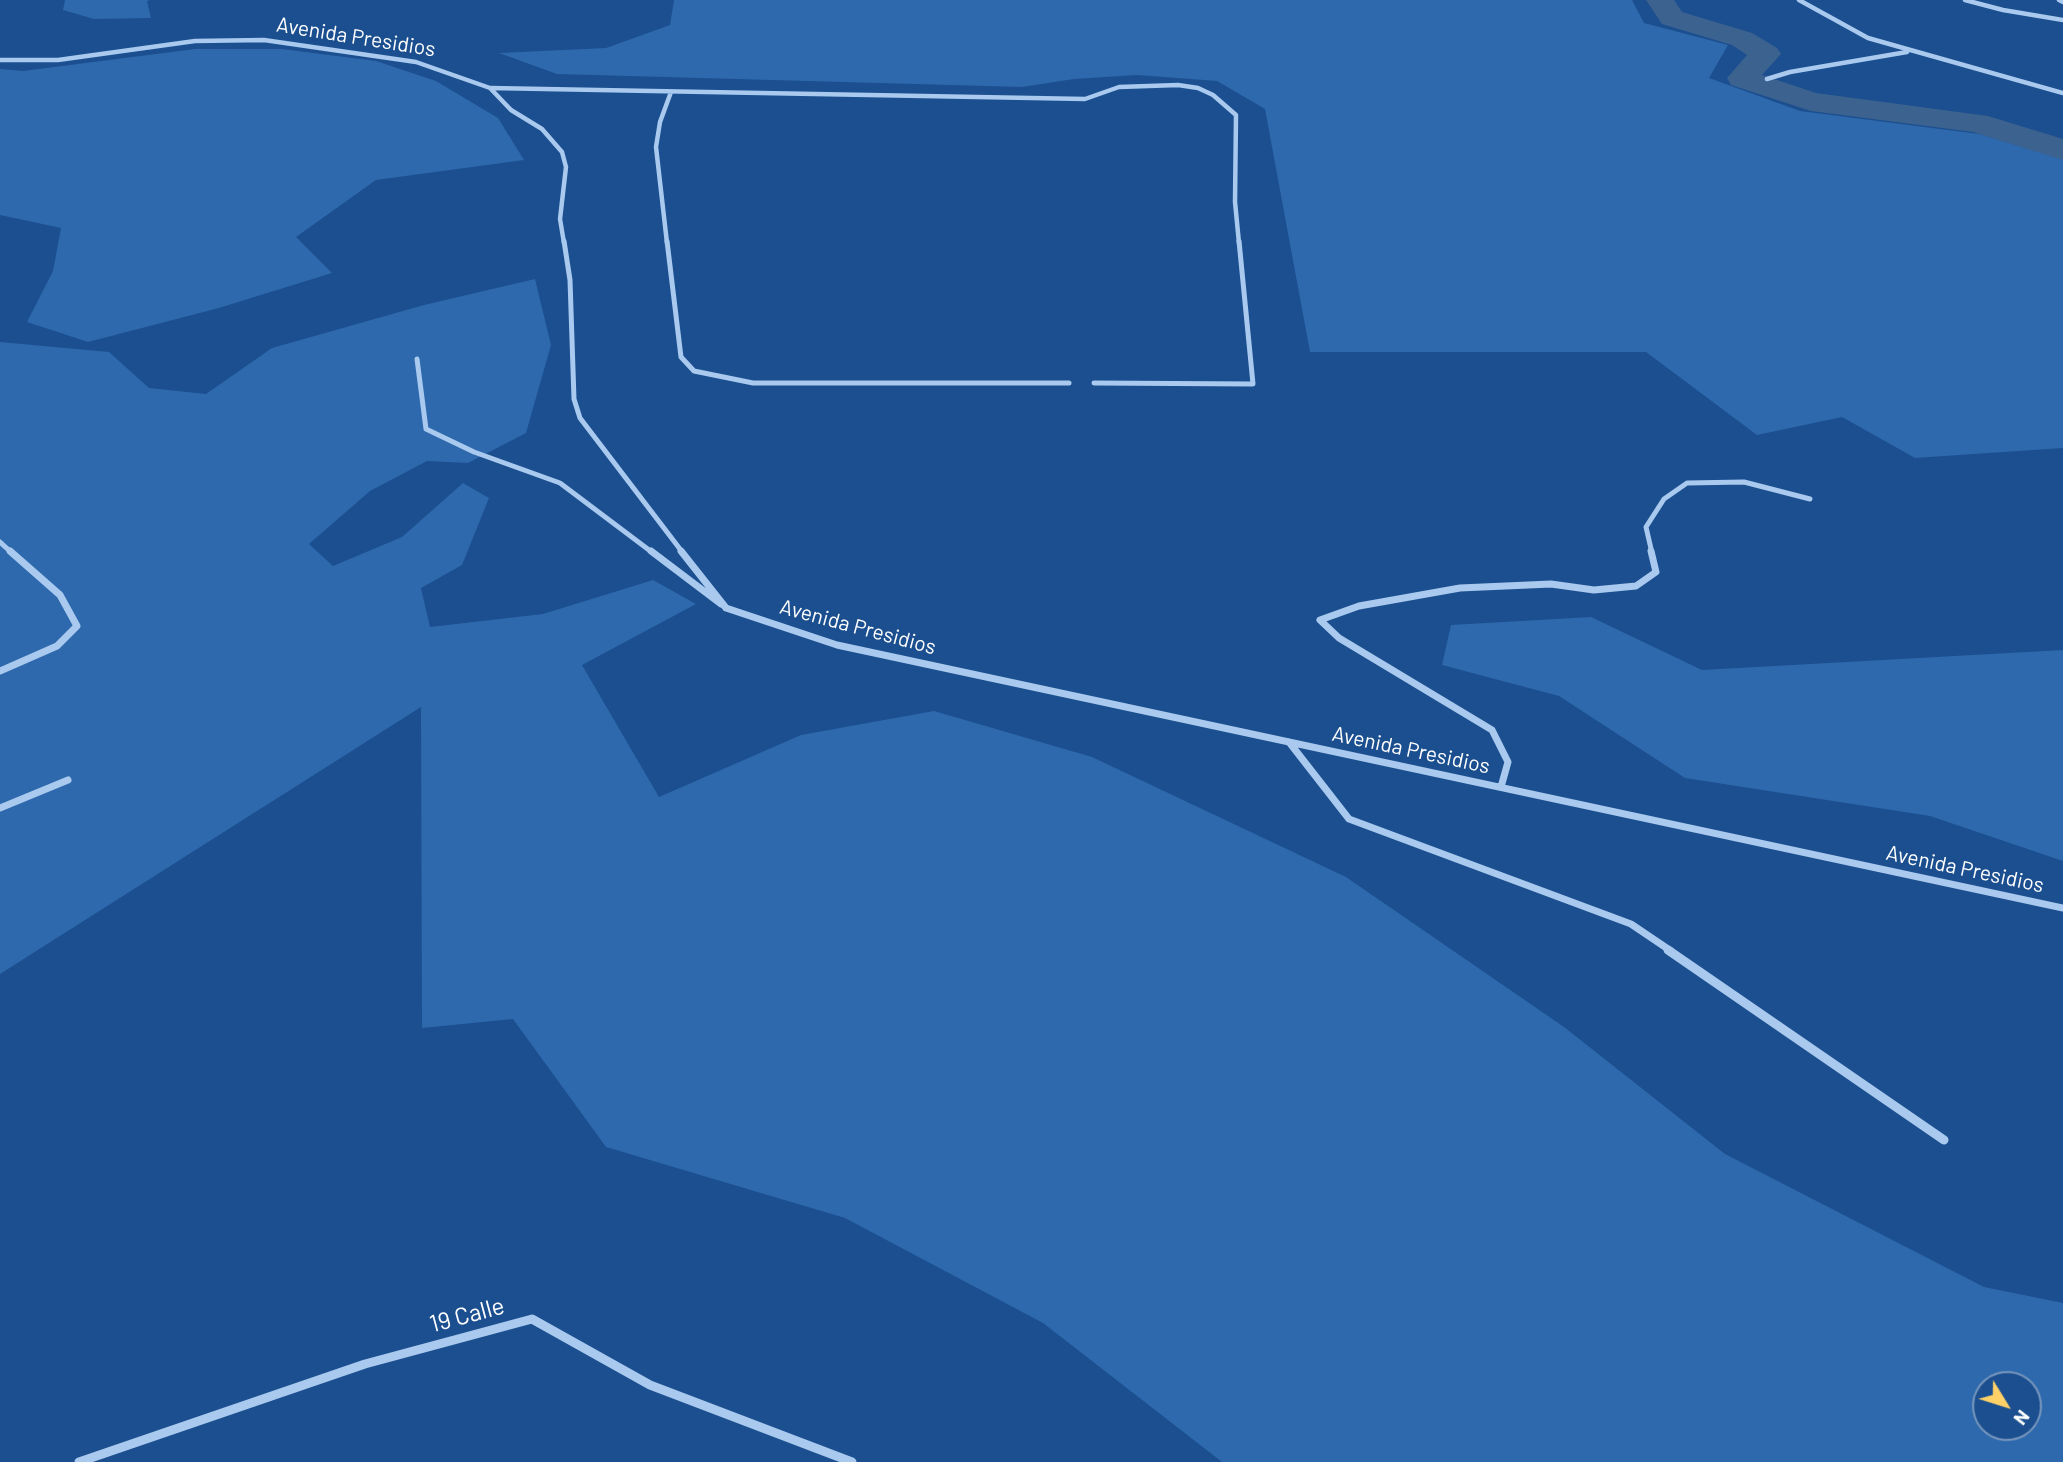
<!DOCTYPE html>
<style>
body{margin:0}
#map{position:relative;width:2063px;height:1462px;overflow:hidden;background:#1b4f8f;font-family:Barlow,sans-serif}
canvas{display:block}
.north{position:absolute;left:1972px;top:1371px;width:70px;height:70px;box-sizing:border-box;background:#1b4f8f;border:2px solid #7695bc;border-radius:50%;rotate:128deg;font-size:19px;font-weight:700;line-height:28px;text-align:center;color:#fff}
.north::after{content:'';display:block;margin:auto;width:24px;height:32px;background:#ffd166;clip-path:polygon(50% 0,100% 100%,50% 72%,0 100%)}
</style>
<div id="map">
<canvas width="2063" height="1462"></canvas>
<div class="north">N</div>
</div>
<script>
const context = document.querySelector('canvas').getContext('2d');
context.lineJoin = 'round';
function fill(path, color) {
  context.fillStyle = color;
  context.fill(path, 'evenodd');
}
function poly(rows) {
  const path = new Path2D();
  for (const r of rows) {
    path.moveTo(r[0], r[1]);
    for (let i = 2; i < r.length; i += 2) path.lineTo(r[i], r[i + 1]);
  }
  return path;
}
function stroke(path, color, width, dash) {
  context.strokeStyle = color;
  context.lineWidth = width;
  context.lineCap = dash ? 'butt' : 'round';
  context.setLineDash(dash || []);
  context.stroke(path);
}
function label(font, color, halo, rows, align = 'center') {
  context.font = font + ' Barlow,sans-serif';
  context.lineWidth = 5;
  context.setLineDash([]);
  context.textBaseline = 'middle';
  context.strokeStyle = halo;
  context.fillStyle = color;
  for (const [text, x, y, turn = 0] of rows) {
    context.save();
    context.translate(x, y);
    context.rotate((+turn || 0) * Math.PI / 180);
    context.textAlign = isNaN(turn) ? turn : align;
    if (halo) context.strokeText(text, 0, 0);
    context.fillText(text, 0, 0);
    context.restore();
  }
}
fill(poly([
 [65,0,150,0,147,1,151,18,94,19,63,10],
 [674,0,1632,0,1644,23,1728,45,1709,78,1800,111,1979,134,2063,159,2063,448,1915,458,1842,417,1757,435,1646,352,1310,352,1265,109,1217,81,1137,75,1074,79,1022,87,557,74,499,53,606,48,670,25],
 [195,49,282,49,376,61,436,81,498,118,524,160,376,180,296,237,332,273,219,308,88,342,27,322,53,271,61,228,0,215,0,69,23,71],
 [535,279,551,345,526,433,468,463,427,461,370,491,309,544,333,566,402,537,463,483,489,498,462,565,421,588,430,627,543,614,653,580,696,604,582,665,659,797,801,735,934,711,1092,757,1346,877,1564,1027,1725,1154,1984,1287,2063,1303,2063,1462,1222,1462,1043,1323,845,1218,606,1147,513,1019,422,1028,421,707,0,974,0,342,109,352,149,388,206,394,272,348,424,305],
 [1986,1385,2028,1385,2028,1427,1986,1427],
 [1591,617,1702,670,2063,650,2063,861,1930,816,1685,778,1559,696,1442,665,1451,625]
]), '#2e69ad');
fill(poly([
 [1646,0,1674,0,1682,12,1752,33,1777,48,1781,54,1762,75,1816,93,1988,116,2063,139,2063,160,1973,132,1811,111,1731,85,1727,78,1747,55,1732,45,1662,24,1646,0]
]), '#3c6290');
stroke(poly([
 [1799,0,1868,38,2063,93],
 [1965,0,2003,10,2063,20],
 [2059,0,2063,2],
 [0,60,58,60,195,41,264,40,416,62,490,88,511,110,542,129,562,152,566,167,560,219,564,243],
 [1767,79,1790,72,1907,52],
 [490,88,1085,99,1119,87,1178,85,1198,88,1213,95,1236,115,1235,202,1239,243],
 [667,243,656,147,660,122,671,92]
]), '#a9c9ee', 4.5);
stroke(poly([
 [564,241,570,280,574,399,580,418,683,553],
 [667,241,681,357,694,371,753,383,1069,383],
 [417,359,426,429,474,452,560,483,653,553],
 [1094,383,1253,384,1239,241],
 [0,542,12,553],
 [1652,553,1646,527,1664,499,1687,483,1744,482,1810,499]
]), '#a9c9ee', 5);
stroke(poly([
 [651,551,721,604],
 [681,551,726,608,837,645,2063,908],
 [0,671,57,646,77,626,60,595,10,551],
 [1289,742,1349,819,1631,924,1671,951],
 [1501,787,1508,762,1492,730,1339,638,1320,620,1359,606,1460,588,1551,584,1594,590,1636,586,1656,572,1651,551],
 [0,808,68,780]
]), '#a9c9ee', 7);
stroke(poly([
 [1668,950,1944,1140],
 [79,1462,365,1364,532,1319,650,1385,852,1462]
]), '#a9c9ee', 9);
label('21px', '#fff', '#1b4f8f', [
 ["Avenida Presidios",356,37,9],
 ["Avenida Presidios",858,627,15],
 ["Avenida Presidios",1411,750,12],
 ["Avenida Presidios",1965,869,12]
]);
label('24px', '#fff', '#1b4f8f', [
 ["19 Calle",467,1315,-15]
]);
</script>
